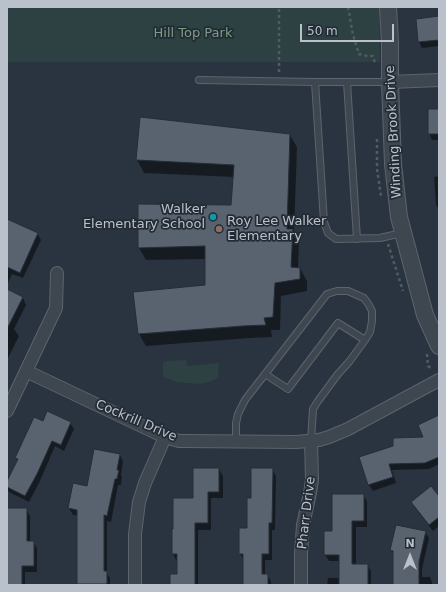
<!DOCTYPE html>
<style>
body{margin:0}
#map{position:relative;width:446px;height:592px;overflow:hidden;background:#2a3440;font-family:"DejaVu Sans",sans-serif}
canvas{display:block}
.frame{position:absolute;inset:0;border:8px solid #bbc1ca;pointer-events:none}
.north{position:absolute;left:390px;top:536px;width:40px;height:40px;-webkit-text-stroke:3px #232b35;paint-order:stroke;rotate:0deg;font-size:11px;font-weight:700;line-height:16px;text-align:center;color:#bbc1ca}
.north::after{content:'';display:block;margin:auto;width:14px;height:18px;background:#bbc1ca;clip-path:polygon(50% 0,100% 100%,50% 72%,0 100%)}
.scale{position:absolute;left:300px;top:24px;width:94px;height:18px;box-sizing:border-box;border:2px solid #bbc1ca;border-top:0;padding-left:5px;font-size:12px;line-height:14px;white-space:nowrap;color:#bbc1ca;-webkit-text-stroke:3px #232b35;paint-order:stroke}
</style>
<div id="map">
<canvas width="446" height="592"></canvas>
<div class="frame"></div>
<div class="north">N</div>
<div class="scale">50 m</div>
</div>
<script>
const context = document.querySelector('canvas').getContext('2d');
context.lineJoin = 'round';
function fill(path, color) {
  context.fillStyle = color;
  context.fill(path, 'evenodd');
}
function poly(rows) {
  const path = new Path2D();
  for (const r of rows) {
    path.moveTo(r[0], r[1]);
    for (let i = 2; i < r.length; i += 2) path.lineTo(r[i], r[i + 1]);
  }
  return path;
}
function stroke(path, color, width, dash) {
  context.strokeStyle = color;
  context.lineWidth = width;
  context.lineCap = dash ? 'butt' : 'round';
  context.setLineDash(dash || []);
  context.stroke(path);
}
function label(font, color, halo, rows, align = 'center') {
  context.font = font + ' "DejaVu Sans",sans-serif';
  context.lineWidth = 3.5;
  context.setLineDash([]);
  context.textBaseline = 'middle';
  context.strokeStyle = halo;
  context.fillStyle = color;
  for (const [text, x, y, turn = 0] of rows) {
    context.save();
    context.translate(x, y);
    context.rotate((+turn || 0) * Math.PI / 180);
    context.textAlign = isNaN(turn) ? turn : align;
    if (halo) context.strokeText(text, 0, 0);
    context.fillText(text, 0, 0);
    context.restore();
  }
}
fill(poly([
 [7,7,379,7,380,62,7,62],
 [186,360,187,366,219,363,218,378,209,382,199,384,176,382,164,377,163,373,163,363,167,361]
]), '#2d4142');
fill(poly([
 [439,17,439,46,422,48,419,42],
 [439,110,439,140,432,140,429,133],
 [141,118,290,135,297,147,294,234,299,243,298,268,300,268,307,281,307,291,281,296,280,330,271,330,272,337,250,338,146,346,139,334,206,286,206,259,146,260,139,248,232,206,234,177,144,173,137,160],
 [439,176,439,210,436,205,434,177],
 [7,227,37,233,41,240,23,278,12,274,7,285],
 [7,290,23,298,26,305,14,329,19,336,8,358,7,358],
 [439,416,439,464,429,469,392,470,396,483,373,491,369,485,360,457,425,438],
 [43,422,70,423,74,429,64,451,55,446,40,481,29,502,9,492,7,488,7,483,18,461,16,458],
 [120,455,123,461,121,475,122,477,121,485,118,485,111,522,107,521,107,574,110,578,110,585,79,585,78,584,78,515,73,515,69,508,88,487],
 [219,469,223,476,223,498,211,498,211,530,198,530,198,585,171,585,178,575,178,560,176,560,173,554,173,530,194,499],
 [272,469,276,476,275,530,272,530,272,560,265,560,265,575,267,575,271,581,271,585,244,585,244,560,240,554,248,529,252,499],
 [363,495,367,501,367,527,356,527,356,565,367,565,371,571,371,585,327,585,328,578,340,578,340,561,329,561,325,555,333,532],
 [439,497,439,526,433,531,416,509,412,502],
 [7,509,26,509,30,516,30,542,33,542,37,548,37,572,25,572,25,585,7,585],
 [425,532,429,538,422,569,422,577,430,577,433,585,394,585,394,555,391,550]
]), '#0007');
const building = poly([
 [439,16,439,40,418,42,416,19,439,16],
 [428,109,439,109,439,134,428,134,428,109],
 [140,117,290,134,287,229,293,229,291,267,300,268,300,279,275,283,273,317,264,318,266,325,243,326,138,334,133,292,205,285,205,246,138,248,138,204,231,205,234,165,136,160,140,117],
 [7,219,38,233,20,273,7,267,7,219],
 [7,289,23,297,7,329,7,289],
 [47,411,71,422,61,445,52,441,37,474,25,496,7,487,7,481,18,459,15,458,34,417,43,421,47,411],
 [439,415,439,457,425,463,389,464,393,477,368,485,359,457,393,446,393,438,423,437,418,425,439,415],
 [94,449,120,454,117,470,119,470,117,479,115,479,107,516,104,515,104,571,107,571,107,584,77,584,77,510,68,508,73,483,87,486,94,449],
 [193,468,219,468,219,492,208,492,208,523,195,523,195,585,170,585,170,574,177,574,177,554,172,554,172,529,173,529,173,498,193,498,193,468],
 [251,468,273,468,272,523,269,523,269,554,262,554,262,574,268,574,268,585,243,585,243,554,239,554,239,528,247,528,247,498,251,498,251,468],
 [431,486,439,496,439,517,429,525,411,502,431,486],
 [332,494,364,494,364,521,352,521,352,564,368,564,368,585,339,585,339,555,324,555,324,531,332,531,332,494],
 [7,508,27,508,27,541,34,541,34,566,22,566,22,585,7,585,7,508],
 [396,525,426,531,419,562,419,585,393,585,393,551,390,550,396,525]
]);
fill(building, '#59626f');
stroke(building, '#252d37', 1);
const service = poly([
 [199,80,315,82,390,82],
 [315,82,324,222,328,233,336,239,380,238,402,233],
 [347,82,357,239],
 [265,374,288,389,338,323,365,340],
 [236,441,236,423,238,414,245,400,327,294,337,291,348,291,364,298,369,305,372,311,372,321,370,332,365,340,349,362,338,374,318,401,313,409,311,441]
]);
const minor = poly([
 [390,82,439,80],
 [26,371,165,437,179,441,186,441,296,442,319,440,329,437,348,429,439,380],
 [7,411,56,308,57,273],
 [135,585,135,534,139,502,145,483,165,437],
 [301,585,301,554,303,525,310,493,312,480,311,441]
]);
const tertiary = poly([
 [388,7,390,43,390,82,393,164,399,217,425,315,439,346]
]);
stroke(service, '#5c646d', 8);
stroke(minor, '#5c646d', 14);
stroke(tertiary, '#5c646d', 18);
stroke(poly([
 [348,7,353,35,359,54,367,56,373,56,375,63],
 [279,72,279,7],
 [377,139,377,169,381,196],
 [388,244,403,291],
 [427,354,428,366,432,369]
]), '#4c5e60', 2.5, [3, 3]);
stroke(service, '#3e4650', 6);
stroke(minor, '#3e4650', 12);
stroke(tertiary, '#3e4650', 16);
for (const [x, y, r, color] of [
 [213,217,4,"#0f9aa8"],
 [219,229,4,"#8d6e63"]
]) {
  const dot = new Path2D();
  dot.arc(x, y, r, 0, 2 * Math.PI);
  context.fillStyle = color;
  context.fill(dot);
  stroke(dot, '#232b35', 1.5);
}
label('13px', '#7c9d84', '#232b35', [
 ["Hill Top Park",193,34]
]);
label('13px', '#bbc1ca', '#232b35', [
 ["Winding Brook Drive",394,132,-93],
 ["Cockrill Drive",136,421,23],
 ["Pharr Drive",307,513,-83]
]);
label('13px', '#bbc1ca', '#232b35', [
 ["Walker",205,210],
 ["Elementary School",205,225],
 ["Roy Lee Walker",227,222,"left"],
 ["Elementary",227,237,"left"]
], 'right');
</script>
